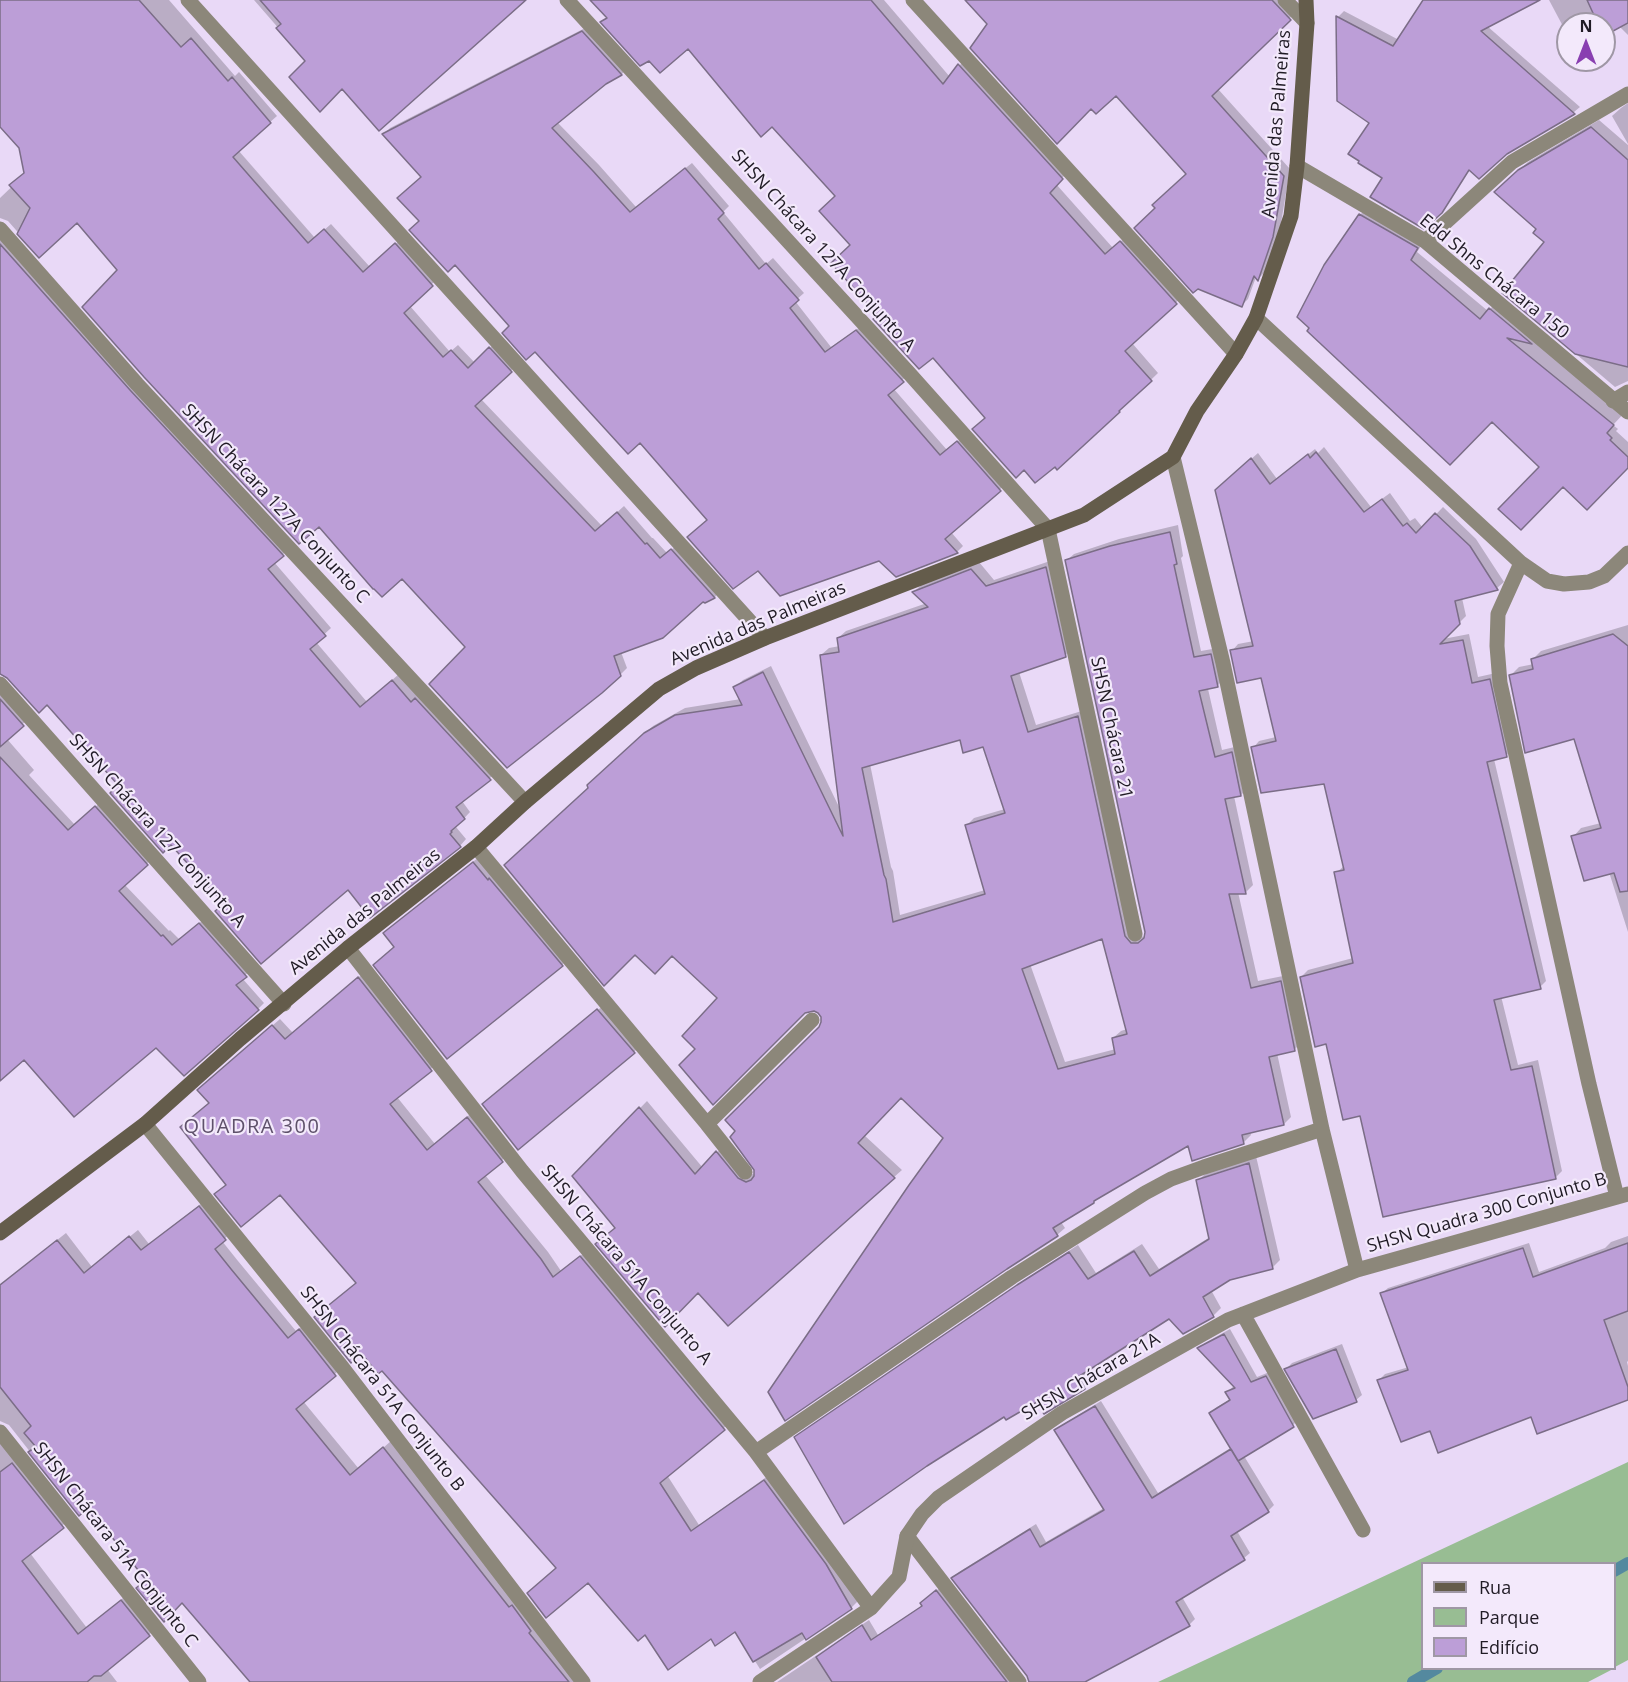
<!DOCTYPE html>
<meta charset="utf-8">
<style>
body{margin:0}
#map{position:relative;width:1628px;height:1682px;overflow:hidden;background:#e9d9f7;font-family:"Open Sans",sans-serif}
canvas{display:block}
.legend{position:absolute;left:1421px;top:1562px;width:195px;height:108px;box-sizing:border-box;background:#f3e9fb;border:2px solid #9f97a5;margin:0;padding:8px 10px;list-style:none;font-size:18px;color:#201b25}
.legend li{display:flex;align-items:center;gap:12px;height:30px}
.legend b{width:30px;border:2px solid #9f97a5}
.north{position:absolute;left:1556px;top:12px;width:60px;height:60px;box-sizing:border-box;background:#f3e9fb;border:2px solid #9f97a5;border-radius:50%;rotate:0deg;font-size:16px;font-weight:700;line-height:24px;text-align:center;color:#201b25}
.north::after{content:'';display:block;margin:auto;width:21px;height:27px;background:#893fb1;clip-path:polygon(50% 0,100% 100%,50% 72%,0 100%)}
</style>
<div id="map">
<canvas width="1628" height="1682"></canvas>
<ul class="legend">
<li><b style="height:8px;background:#645c4b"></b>Rua</li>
<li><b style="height:16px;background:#98bd93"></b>Parque</li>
<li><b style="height:16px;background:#bc9ed7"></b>Edifício</li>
</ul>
<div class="north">N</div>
</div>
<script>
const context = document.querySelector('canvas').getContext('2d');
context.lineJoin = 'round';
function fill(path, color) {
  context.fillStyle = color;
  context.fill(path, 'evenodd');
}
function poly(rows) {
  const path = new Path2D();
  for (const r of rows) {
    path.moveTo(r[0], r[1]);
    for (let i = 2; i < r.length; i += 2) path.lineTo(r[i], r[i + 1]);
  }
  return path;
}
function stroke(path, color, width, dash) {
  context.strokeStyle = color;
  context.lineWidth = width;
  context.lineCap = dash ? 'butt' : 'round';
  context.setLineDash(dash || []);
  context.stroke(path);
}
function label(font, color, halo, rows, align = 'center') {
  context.font = font + ' "Open Sans",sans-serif';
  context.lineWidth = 4.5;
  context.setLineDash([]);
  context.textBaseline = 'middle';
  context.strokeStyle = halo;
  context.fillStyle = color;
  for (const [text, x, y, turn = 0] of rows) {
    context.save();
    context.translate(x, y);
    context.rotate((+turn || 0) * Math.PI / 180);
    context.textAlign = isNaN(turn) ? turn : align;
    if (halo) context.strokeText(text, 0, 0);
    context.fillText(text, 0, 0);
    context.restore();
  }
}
fill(poly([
 [1628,1462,1628,1660,1615,1667,1614,1564,1422,1564,1422,1668,1613,1669,1588,1682,1158,1682]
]), '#98bd93');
fill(poly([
 [0,0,169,0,235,76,239,72,277,116,238,150,315,238,331,224,370,267,402,238,438,278,410,306,450,352,458,345,475,363,496,342,517,365,481,399,602,526,624,506,652,538,653,538,667,553,679,544,721,590,715,597,705,601,704,600,621,652,627,668,620,675,467,647,119,270,77,221,39,256,8,221,0,218,0,198,25,174,21,148,0,124],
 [254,0,524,0,343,87,307,61],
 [592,0,884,0,950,77,966,58,1069,171,1056,184,1113,248,1128,235,1183,296,1132,343,1158,373,1119,411,1057,468,986,417,933,356,880,314,852,245,837,196,773,125,688,47,649,59,602,22,607,17],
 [971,0,1285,0,1296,12,1218,89,1290,169,1280,229,1265,272,1258,279,1256,277,1248,299,1241,306,1157,208,1187,174,1116,94],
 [1425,0,1502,0,1487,26,1580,107,1574,112,1506,152,1470,169,1447,205,1440,212,1384,178,1371,122,1339,100,1338,17,1344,11,1399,40],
 [1549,0,1628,0,1628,35,1619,26,1604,32,1604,24,1590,24,1588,21,1581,24,1568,24,1568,31,1566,32],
 [589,26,627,68,622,74,605,82,557,122,599,165,636,207,692,163,729,206,723,212,766,264,773,258,804,293,795,301,831,347,863,325,908,375,893,388,947,450,964,436,1006,484,951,532,963,546,957,552,758,569,640,441,535,350,511,326,421,221,422,177,384,134,390,128],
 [1628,103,1628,144,1612,116,1621,108],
 [1599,120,1628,145,1628,381,1615,387,1504,293,1546,242,1539,228,1504,184,1528,162],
 [1368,207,1425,240,1417,252,1488,311,1498,301,1627,410,1613,425,1618,429,1616,431,1628,442,1628,466,1541,467,1325,266,1360,215],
 [0,230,289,549,274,562,331,628,316,642,367,702,399,674,496,773,462,801,470,812,456,827,466,839,460,846,348,888,225,904,47,703,8,676,0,673],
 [1324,447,1371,507,1390,493,1410,521,1415,518,1423,528,1443,507,1476,539,1504,582,1497,588,1462,598,1466,616,1443,639,1469,634,1478,677,1496,673,1512,749,1506,756,1494,759,1546,981,1540,987,1501,996,1518,1065,1538,1060,1562,1171,1556,1177,1361,1115,1327,1043,1301,977,1308,970,1353,958,1336,873,1344,866,1325,782,1253,748,1259,741,1276,737,1262,677,1232,651,1238,644,1254,641,1223,484,1258,453,1277,479,1315,449,1318,453],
 [1178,525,1183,556,1181,558,1201,651,1218,648,1225,678,1217,686,1208,689,1222,750,1239,746,1248,788,1241,795,1234,796,1253,885,1246,892,1238,892,1258,981,1288,975,1302,1042,1295,1049,1277,1053,1291,1117,1284,1124,1250,1131,1251,1135,1244,1142,1189,1144,1099,1196,1093,1202,1061,1222,1065,1228,1057,1235,1006,1268,945,1138,901,1096,864,1135,902,1170,728,1324,698,1291,616,1227,574,1176,647,1101,703,1168,724,1145,745,1171,755,1175,820,1028,823,1017,814,1009,697,1050,719,998,590,788,596,778,653,726,685,708,741,699,735,688,743,680,771,666,840,809,821,655,829,648,840,646,838,638,846,631,927,603,914,592,921,585,979,562,994,580,1053,560,1072,648,1065,656,1019,672,1036,725,1085,710,1139,936,1146,937,1146,932,1066,561,1074,554,1119,539],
 [961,738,983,745,1005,809,974,818,967,825,985,890,900,915,893,871,891,867,870,764],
 [1103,937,1127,1029,1121,1031,1113,1038,1116,1049,1065,1062,1030,964],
 [1628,625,1628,932,1609,872,1573,837,1581,828,1601,823,1575,737,1511,675,1519,667,1534,664,1533,659,1541,651],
 [0,685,29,718,7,739,34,770,29,775,75,825,102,801,153,858,124,884,169,931,170,930,179,939,206,918,252,969,242,978,264,1003,258,1009,156,1046,24,1058,0,1079],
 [479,857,568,959,562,965,396,947,391,927],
 [366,971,438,1063,397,1097,435,1144,475,1110,509,1154,485,1175,548,1252,561,1271,588,1250,731,1422,667,1475,699,1525,772,1473,859,1600,851,1608,760,1669,735,1629,711,1637,645,1633,588,1581,558,1568,357,1282,280,1193,216,1194,227,1184,206,1083,280,1019,293,1033],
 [604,1005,640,1046,634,1052,490,1098],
 [1256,1156,1280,1260,1272,1268,1230,1278,1211,1290,1221,1308,1213,1316,1169,1317,1086,1370,1092,1380,1084,1388,1044,1412,1037,1400,1004,1415,796,1438,804,1430,1027,1278,1078,1245,1096,1273,1142,1244,1159,1269,1210,1237,1198,1181,1206,1173],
 [207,1199,233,1231,222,1241,238,1261,296,1331,307,1323,343,1367,303,1401,359,1469,391,1441,582,1682,252,1682,182,1601,138,1588,147,1579,100,1519,87,1507,79,1514,9,1425,0,1421,0,1285,66,1233,92,1267,138,1230,149,1244],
 [1628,1236,1628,1361,1627,1362,1628,1366,1628,1399,1532,1415,1431,1429,1379,1380,1385,1374,1409,1367,1382,1293,1388,1288,1529,1243,1539,1272,1605,1248,1611,1242],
 [1230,1329,1257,1377,1272,1371,1299,1419,1293,1425,1244,1456,1274,1505,1268,1511,1237,1531,1250,1553,1244,1558,1182,1597,1195,1619,1189,1625,1082,1682,1046,1682,953,1578,959,1572,1036,1524,1046,1542,1104,1508,1056,1430,1062,1425,1101,1401,1158,1493,1232,1447,1211,1413,1217,1407,1231,1399,1227,1392,1235,1385,1199,1348,1205,1343],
 [1342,1344,1362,1395,1356,1400,1313,1417,1286,1369,1292,1363],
 [0,1431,70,1519,30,1553,87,1628,129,1593,157,1628,107,1669,117,1682,0,1682],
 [943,1585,1016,1682,777,1682,869,1620,878,1635,923,1605,929,1597]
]), '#0003');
stroke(poly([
 [1614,1571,1628,1563],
 [1413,1682,1437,1668]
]), '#54899f', 12);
const building = poly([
 [0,0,139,0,181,47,191,38,228,81,232,77,271,123,233,157,308,243,324,229,363,272,395,243,433,286,404,313,443,357,451,350,468,368,489,347,512,372,475,406,595,531,617,512,645,544,647,543,660,558,671,549,715,598,705,603,703,602,663,638,614,656,621,676,602,693,507,768,429,684,465,647,402,579,382,597,374,589,373,589,319,527,299,544,144,377,82,307,117,270,77,223,39,258,17,234,30,208,9,185,24,173,19,148,0,127,0,0],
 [260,0,526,0,379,131,342,89,320,112,289,77,305,61,276,28,281,24,260,0],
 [590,0,871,0,943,84,958,64,1063,179,1050,193,1105,254,1120,241,1177,304,1125,351,1152,381,1119,411,1120,412,1057,470,1055,467,1035,483,1024,470,1016,478,972,429,985,418,933,358,919,369,873,319,878,315,831,263,850,245,819,211,835,196,772,127,761,137,688,49,660,73,649,61,640,66,600,22,607,18,590,0],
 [965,0,1272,0,1291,20,1212,96,1284,176,1273,237,1258,281,1254,276,1242,307,1198,289,1193,293,1134,228,1155,208,1152,205,1186,174,1116,96,1096,114,1091,109,1057,144,970,48,987,24,965,0],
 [1423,0,1540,0,1481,31,1575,114,1507,154,1479,179,1469,170,1442,213,1424,229,1370,197,1382,178,1358,163,1359,161,1348,154,1369,123,1337,101,1336,16,1393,46,1423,0],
 [1587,0,1628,0,1628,23,1604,36,1604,24,1598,24,1587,0],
 [582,31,622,75,606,84,552,128,593,171,630,212,685,168,724,213,718,219,759,269,766,263,799,300,790,308,825,352,856,330,904,382,888,395,940,455,957,441,1001,491,945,539,958,553,896,577,879,561,780,596,758,571,733,589,687,537,707,520,640,443,628,454,535,352,526,360,502,333,509,326,455,265,448,272,409,230,419,221,397,198,421,177,382,134,582,31],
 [1591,127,1628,160,1628,367,1575,354,1502,293,1544,242,1533,233,1536,229,1494,192,1518,170,1591,127],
 [1359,214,1418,248,1411,260,1480,319,1489,308,1532,344,1507,338,1614,425,1607,433,1612,438,1610,440,1628,457,1628,468,1587,510,1563,487,1521,530,1498,509,1539,467,1492,422,1450,465,1307,331,1309,328,1297,317,1324,265,1359,214],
 [0,244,130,390,284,556,268,569,326,636,310,649,360,707,392,680,411,702,415,698,491,780,456,807,465,819,451,831,452,832,450,834,461,847,370,918,348,890,261,964,215,911,224,904,171,845,163,853,110,793,118,785,47,705,39,713,7,678,0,674,0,244],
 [1316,452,1364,512,1382,499,1403,526,1407,523,1416,533,1435,513,1470,546,1498,590,1455,601,1460,624,1440,644,1463,640,1472,683,1490,679,1507,757,1487,762,1541,989,1494,1000,1511,1070,1532,1066,1556,1179,1383,1217,1360,1116,1343,1120,1326,1044,1315,1047,1300,977,1353,963,1334,872,1344,870,1324,784,1261,793,1251,747,1276,741,1261,678,1237,683,1230,650,1253,646,1215,490,1251,458,1270,484,1308,454,1310,458,1316,452],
 [1170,532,1177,564,1174,565,1194,657,1211,654,1218,687,1199,691,1215,757,1232,752,1241,796,1225,799,1246,894,1229,894,1251,988,1281,981,1295,1051,1269,1057,1284,1125,1242,1135,1244,1144,1192,1161,1188,1146,1094,1201,1094,1203,1053,1228,1058,1236,1007,1269,785,1421,768,1392,909,1185,943,1138,901,1098,858,1143,895,1178,728,1326,698,1293,665,1327,595,1244,615,1228,572,1176,639,1107,695,1174,716,1151,738,1178,746,1182,751,1180,754,1176,754,1170,730,1137,735,1131,725,1120,819,1027,821,1022,821,1017,818,1013,814,1011,805,1013,713,1105,679,1065,695,1049,682,1036,717,998,672,956,655,974,635,955,604,986,504,865,588,788,587,785,644,733,675,715,742,705,733,687,763,672,843,836,820,655,839,652,837,638,928,607,912,592,971,569,986,586,1046,567,1066,657,1011,676,1028,732,1078,716,1125,936,1131,943,1138,943,1144,938,1145,932,1065,560,1110,546,1170,532],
 [960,740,963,753,983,747,1005,813,965,825,985,894,893,922,886,879,884,875,862,768,960,740],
 [1102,939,1127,1034,1112,1038,1115,1054,1058,1069,1022,969,1102,939],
 [1613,634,1628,646,1628,891,1620,892,1614,873,1584,881,1571,836,1601,828,1574,739,1525,753,1509,675,1533,669,1531,659,1613,634],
 [0,699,24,726,0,747,0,699],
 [0,757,68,830,95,806,148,865,119,891,161,936,163,935,172,945,199,923,247,977,236,985,259,1010,184,1076,156,1048,74,1117,24,1060,0,1081,0,757],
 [473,862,488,880,489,878,563,966,447,1059,373,965,394,947,383,933,473,862],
 [358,977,432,1071,390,1104,427,1150,467,1117,503,1162,478,1182,541,1259,553,1277,580,1256,725,1430,660,1483,691,1531,764,1480,826,1564,852,1609,806,1640,802,1633,753,1662,735,1632,715,1646,711,1639,668,1670,645,1635,638,1641,588,1583,546,1618,527,1593,556,1568,382,1371,378,1374,362,1354,351,1363,314,1317,356,1283,280,1195,241,1227,214,1194,226,1185,180,1127,209,1103,197,1090,272,1025,285,1039,358,977],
 [597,1009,635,1053,518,1150,482,1104,597,1009],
 [1249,1163,1273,1269,1230,1280,1203,1297,1214,1317,1183,1334,1169,1319,1078,1377,1085,1389,1044,1414,1037,1402,1006,1420,1004,1417,927,1466,844,1524,794,1437,1017,1285,1069,1252,1088,1279,1134,1251,1150,1276,1209,1239,1196,1180,1249,1163],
 [199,1206,226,1240,215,1249,231,1269,288,1338,299,1329,336,1376,296,1409,350,1475,383,1447,509,1607,512,1605,531,1631,529,1633,569,1682,250,1682,182,1603,164,1622,136,1588,146,1580,99,1521,98,1523,87,1509,79,1516,28,1452,36,1447,24,1433,31,1426,0,1387,0,1285,57,1240,84,1273,129,1236,141,1250,199,1206],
 [1628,1243,1628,1311,1604,1320,1628,1387,1628,1400,1537,1434,1531,1417,1438,1453,1430,1431,1401,1442,1377,1380,1408,1370,1380,1293,1523,1248,1533,1277,1628,1243],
 [1224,1334,1251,1382,1266,1376,1294,1427,1238,1461,1209,1413,1230,1400,1225,1392,1235,1388,1197,1348,1224,1334],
 [1336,1349,1357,1402,1313,1419,1284,1369,1336,1349],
 [1095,1406,1152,1498,1231,1449,1269,1512,1231,1536,1245,1560,1176,1602,1190,1626,1085,1682,1029,1682,1027,1676,951,1578,1030,1529,1040,1547,1104,1510,1054,1430,1095,1406],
 [12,1463,64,1528,22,1561,78,1634,121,1600,150,1636,101,1676,94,1676,87,1682,0,1682,0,1472,12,1463],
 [936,1590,1007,1682,832,1682,816,1657,862,1625,871,1640,922,1606,920,1603,936,1590]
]);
fill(building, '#bc9ed7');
stroke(building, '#7b6d87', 1.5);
stroke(poly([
 [907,1536,1019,1682]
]), '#8c877a', 15);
stroke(poly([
 [188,0,765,638],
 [567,0,908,372,1048,529,1135,934],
 [913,0,1236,354],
 [1285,0,1307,23],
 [1297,166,1425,241,1628,412],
 [0,229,137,384,525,802],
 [1425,241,1512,162,1628,94],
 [1256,318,1521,563,1547,581,1564,584,1589,582,1604,576,1628,553],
 [1613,401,1628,392],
 [1173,457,1223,663,1322,1129,1357,1270],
 [1521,563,1498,614,1497,646,1500,683,1589,1084,1617,1197],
 [0,684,284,1004],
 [476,847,707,1124,745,1172],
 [348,948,522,1171,756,1452,871,1608],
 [145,1124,342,1367,583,1682],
 [707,1124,812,1020],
 [1243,1314,1363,1530],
 [0,1432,199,1682],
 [756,1452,1012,1277,1145,1193,1171,1179,1204,1167,1322,1129],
 [760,1682,871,1608,899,1577,907,1536,922,1514,938,1498,1062,1413,1228,1320,1357,1270,1628,1194]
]), '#8c877a', 15);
stroke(poly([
 [0,1233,145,1124,240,1039,348,948,476,847,525,802,659,689,696,668,765,638,1084,515,1173,457,1197,411,1236,354,1256,318,1291,216,1297,166,1307,23,1306,0]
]), '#645c4b', 15);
label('18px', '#201b25', '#f3e9fb', [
 ["Avenida das Palmeiras",1277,124,-85],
 ["SHSN Chácara 127A Conjunto A",823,251,48],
 ["Edd Shns Chácara 150",1494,277,39],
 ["SHSN Chácara 127A Conjunto C",275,504,47],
 ["Avenida das Palmeiras",758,624,-23],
 ["SHSN Chácara 21",1111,728,78],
 ["SHSN Chácara 127 Conjunto A",157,831,48],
 ["Avenida das Palmeiras",365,912,-39],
 ["SHSN Quadra 300 Conjunto B",1487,1213,-16],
 ["SHSN Chácara 51A Conjunto A",626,1265,50],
 ["SHSN Chácara 21A",1091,1377,-30],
 ["SHSN Chácara 51A Conjunto B",382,1389,52],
 ["SHSN Chácara 51A Conjunto C",115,1545,52]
]);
context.letterSpacing = '1.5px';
label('20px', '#5e516a', '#f3e9fb', [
 ["QUADRA 300",252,1127]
]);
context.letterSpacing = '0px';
</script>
